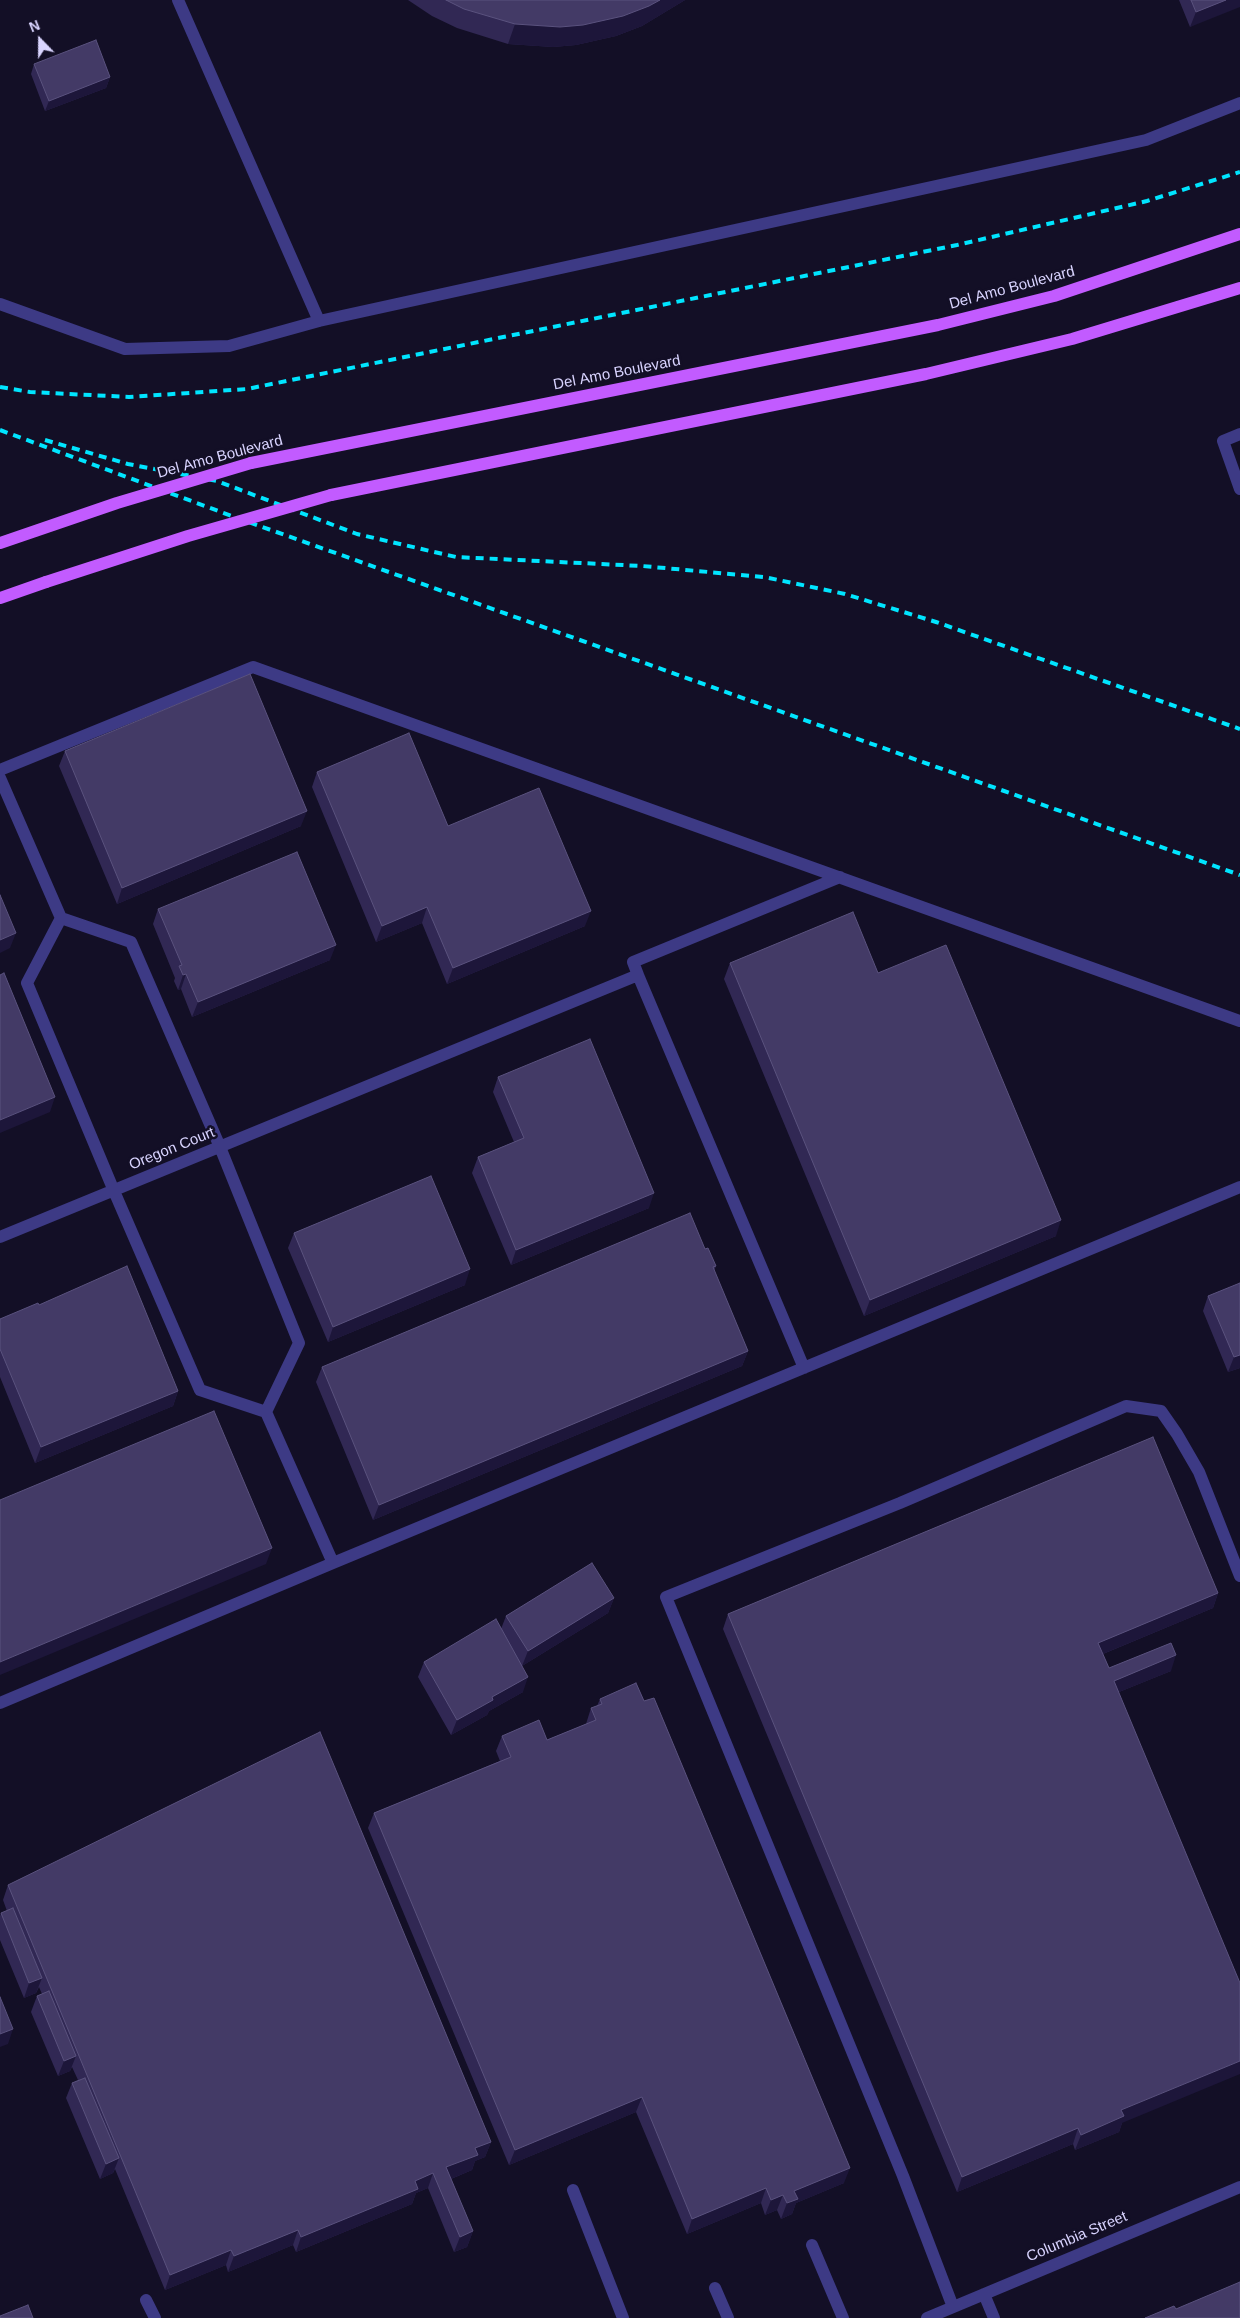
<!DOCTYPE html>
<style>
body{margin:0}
#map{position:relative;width:1240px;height:2318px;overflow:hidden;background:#130f26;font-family:Helvetica,sans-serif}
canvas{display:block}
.north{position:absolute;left:15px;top:15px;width:50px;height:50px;-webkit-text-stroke:4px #130f26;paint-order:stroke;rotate:338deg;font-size:14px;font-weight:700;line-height:20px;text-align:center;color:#d9d4ff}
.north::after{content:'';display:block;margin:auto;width:18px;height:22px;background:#d9d4ff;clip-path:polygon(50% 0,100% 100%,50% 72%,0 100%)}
</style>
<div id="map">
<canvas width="1240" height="2318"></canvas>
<div class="north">N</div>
</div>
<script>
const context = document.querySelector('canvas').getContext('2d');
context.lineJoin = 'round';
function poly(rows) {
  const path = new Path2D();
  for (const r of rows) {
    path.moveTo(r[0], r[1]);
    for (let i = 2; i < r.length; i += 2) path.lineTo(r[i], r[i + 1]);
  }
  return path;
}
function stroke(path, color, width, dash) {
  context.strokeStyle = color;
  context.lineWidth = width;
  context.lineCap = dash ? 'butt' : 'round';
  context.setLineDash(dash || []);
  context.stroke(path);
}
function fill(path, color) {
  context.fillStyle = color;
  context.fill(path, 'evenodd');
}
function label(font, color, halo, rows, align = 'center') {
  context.font = font + ' Helvetica,sans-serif';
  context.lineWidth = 5;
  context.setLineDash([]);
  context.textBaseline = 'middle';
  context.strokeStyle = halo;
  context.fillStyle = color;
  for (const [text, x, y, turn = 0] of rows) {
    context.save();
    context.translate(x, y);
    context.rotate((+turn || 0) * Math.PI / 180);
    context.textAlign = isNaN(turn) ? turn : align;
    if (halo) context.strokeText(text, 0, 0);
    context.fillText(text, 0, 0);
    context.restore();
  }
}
stroke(poly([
 [178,0,319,321],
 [0,304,125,349,229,346,319,321,1146,140,1240,103],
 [1240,434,1223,441,1240,489],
 [0,770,253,667,1240,1021],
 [0,778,61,918,27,983,114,1191,200,1390,266,1412,333,1563,1240,1187],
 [61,918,131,942,220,1147,299,1343,266,1412],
 [638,975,804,1368],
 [0,1237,638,975,633,962,840,877],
 [0,1703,333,1563],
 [573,2190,623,2318],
 [812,2245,843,2318],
 [715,2288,728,2318],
 [984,2294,994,2318],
 [146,2300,155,2318],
 [953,2307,903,2176,666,1597,900,1503,1126,1406,1161,1411,1177,1434,1199,1472,1240,1576],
 [927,2318,1240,2187]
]), '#3d3a85', 12);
stroke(poly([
 [251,463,938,325,1054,296,1240,234],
 [331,495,926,374,1072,339,1240,288],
 [0,598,46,582]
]), '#c25bff', 12);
stroke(poly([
 [0,387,30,392,129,397,247,389,957,245,1147,201,1240,172],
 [0,430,240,519,1240,875],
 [45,440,128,464,217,481,357,534,456,557,642,566,764,577,845,594,936,622,1240,729]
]), '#00e5ff', 4, [8, 6]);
stroke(poly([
 [0,543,117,503,251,463],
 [46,582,188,536,331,495]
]), '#c25bff', 12);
fill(poly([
 [408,0,685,0,642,26,616,36,576,45,553,47,508,44,457,28,432,16],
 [1179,0,1240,0,1190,27],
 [34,64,110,77,106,88,45,111,31,74],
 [65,751,301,826,117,904,59,766],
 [317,772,448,826,585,926,447,984,422,923,376,942,312,787],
 [158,909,330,960,192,1017,181,989,178,990,174,981,175,978,153,924],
 [730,963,1056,1236,864,1316,724,979],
 [498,1077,649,1208,511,1265,472,1173,478,1157,514,1142,493,1092],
 [294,1233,465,1285,328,1342,288,1248],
 [705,1249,716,1266,714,1271,748,1351,742,1366,373,1520,316,1382,322,1367],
 [1240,1283,1240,1368,1228,1372,1203,1311,1208,1296],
 [39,1305,178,1391,173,1406,35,1463,0,1377,0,1319],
 [1218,1593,1213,1608,1103,1654,1109,1668,1171,1671,1119,1692,1122,2123,1119,2132,1075,2150,1073,2144,957,2192,723,1629,728,1614],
 [614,1598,608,1613,522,1666,523,1692,489,1711,487,1715,451,1735,418,1677,424,1662,501,1629,506,1616],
 [600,1699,844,2183,796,2203,792,2214,781,2219,777,2210,765,2215,761,2203,687,2234,636,2112,509,2165,368,1828,374,1813,500,1761,496,1751,502,1736,547,1740,586,1724,591,1708,597,1706],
 [8,1885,491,2142,485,2157,475,2161,472,2170,451,2179,473,2231,467,2247,454,2252,428,2188,416,2193,412,2204,296,2252,293,2245,228,2272,226,2265,165,2290,115,2169,113,2173,100,2179,66,2098,72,2083,78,2080,72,2067,70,2071,58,2076,31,2012,37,1996,42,1994,39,1987,36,1993,24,1998,0,1940,0,1916,1,1913,7,1911,3,1900]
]), '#312854');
fill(poly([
 [660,0,685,0,642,26,616,36,576,45,553,47,508,44,515,24],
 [1226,0,1240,0,1240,7,1190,27,1196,12],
 [110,77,106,88,45,111,49,101],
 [307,811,301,826,117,904,122,888],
 [427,907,422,923,376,942,382,926],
 [591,911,585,926,447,984,453,968],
 [16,933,10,948,0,953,0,940],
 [336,945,330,960,192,1017,198,1002],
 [186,974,181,989,178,990,183,975],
 [55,1097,50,1112,0,1133,0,1120],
 [654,1193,649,1208,511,1265,516,1250],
 [1061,1220,1056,1236,864,1316,870,1300],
 [470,1269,465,1285,328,1342,333,1327],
 [748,1351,742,1366,373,1520,379,1505],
 [1240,1355,1240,1368,1228,1372,1234,1357],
 [178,1391,173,1406,35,1463,41,1447],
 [272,1548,266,1564,0,1675,0,1662],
 [1218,1593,1213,1608,1093,1658,1098,1643],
 [614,1598,608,1613,522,1666,528,1651],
 [1176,1655,1171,1671,1109,1696,1114,1681],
 [528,1677,523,1692,489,1711,487,1715,451,1735,457,1720,492,1697],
 [42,1978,36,1993,24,1998,29,1983],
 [13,2029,8,2044,0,2047,0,2034],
 [76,2056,70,2071,58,2076,64,2061],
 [1240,2061,1240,2074,1122,2123,1119,2132,1075,2150,1081,2135,1121,2110],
 [642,2097,636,2112,509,2165,515,2150],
 [1078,2128,1073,2144,957,2192,962,2177],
 [491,2142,485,2157,475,2161,472,2170,441,2183,446,2167,475,2148],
 [119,2158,113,2173,100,2179,106,2164],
 [850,2168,844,2183,796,2203,792,2214,781,2219,787,2203,794,2191],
 [433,2173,428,2188,416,2193,412,2204,296,2252,301,2237,415,2181],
 [766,2188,761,2203,687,2234,692,2219],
 [783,2195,777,2210,765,2215,771,2200],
 [298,2230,293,2245,228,2272,234,2256],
 [473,2231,467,2247,454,2252,460,2237],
 [231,2250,226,2265,165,2290,170,2275]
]), '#1d163a');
const building = poly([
 [446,0,660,0,649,6,623,16,583,25,560,27,515,24,464,9,446,0],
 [1191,0,1226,0,1196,12,1191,0],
 [96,40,110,77,49,101,34,64,96,40],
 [250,674,307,811,122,888,65,751,250,674],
 [409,733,448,826,539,788,591,911,453,968,427,907,382,926,317,772,409,733],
 [297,852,336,945,198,1002,186,974,183,975,179,966,182,965,158,909,297,852],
 [0,895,16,933,0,940,0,895],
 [853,912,878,973,946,945,1061,1220,870,1300,730,963,853,912],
 [4,973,55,1097,0,1120,0,975,4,973],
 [590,1039,654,1193,516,1250,478,1157,524,1138,498,1077,590,1039],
 [431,1176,470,1269,333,1327,294,1233,431,1176],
 [690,1213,705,1249,708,1248,716,1266,713,1267,748,1351,379,1505,322,1367,690,1213],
 [127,1266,178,1391,41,1447,0,1349,0,1319,38,1303,39,1305,127,1266],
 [1240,1283,1240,1355,1234,1357,1208,1296,1240,1283],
 [214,1411,272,1548,0,1662,0,1500,214,1411],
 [1153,1437,1218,1593,1098,1643,1109,1668,1171,1643,1176,1655,1114,1681,1240,1983,1240,2061,1121,2110,1124,2116,1081,2135,1078,2128,962,2177,728,1614,1153,1437],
 [592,1563,614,1598,528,1651,506,1616,592,1563],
 [496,1619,528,1677,492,1697,493,1700,457,1720,424,1662,496,1619],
 [636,1683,644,1701,654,1698,850,2168,794,2191,798,2199,787,2203,783,2195,771,2200,766,2188,692,2219,642,2097,515,2150,374,1813,511,1757,502,1736,539,1720,547,1740,596,1720,591,1708,602,1704,600,1699,636,1683],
 [320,1732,491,2142,475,2148,478,2155,446,2167,473,2231,460,2237,433,2173,415,2181,418,2189,301,2237,298,2230,234,2256,231,2250,170,2275,8,1885,320,1732],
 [13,1908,42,1978,29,1983,1,1913,13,1908],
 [49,1991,76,2056,64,2061,37,1996,49,1991],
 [0,1997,13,2029,0,2034,0,1997],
 [85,2078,119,2158,106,2164,72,2083,85,2078],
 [1240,2282,1240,2318,1145,2318,1174,2306,1176,2309,1240,2282],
 [28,2305,33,2318,0,2318,0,2316,28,2305]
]);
fill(building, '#433a66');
stroke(building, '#5a527e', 1);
label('15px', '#d9d4ff', '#130f26', [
 ["Del Amo Boulevard",1012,288,-15],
 ["Del Amo Boulevard",617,373,-11],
 ["Del Amo Boulevard",220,457,-15],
 ["Oregon Court",172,1149,-22],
 ["Columbia Street",1077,2237,-23]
]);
</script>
